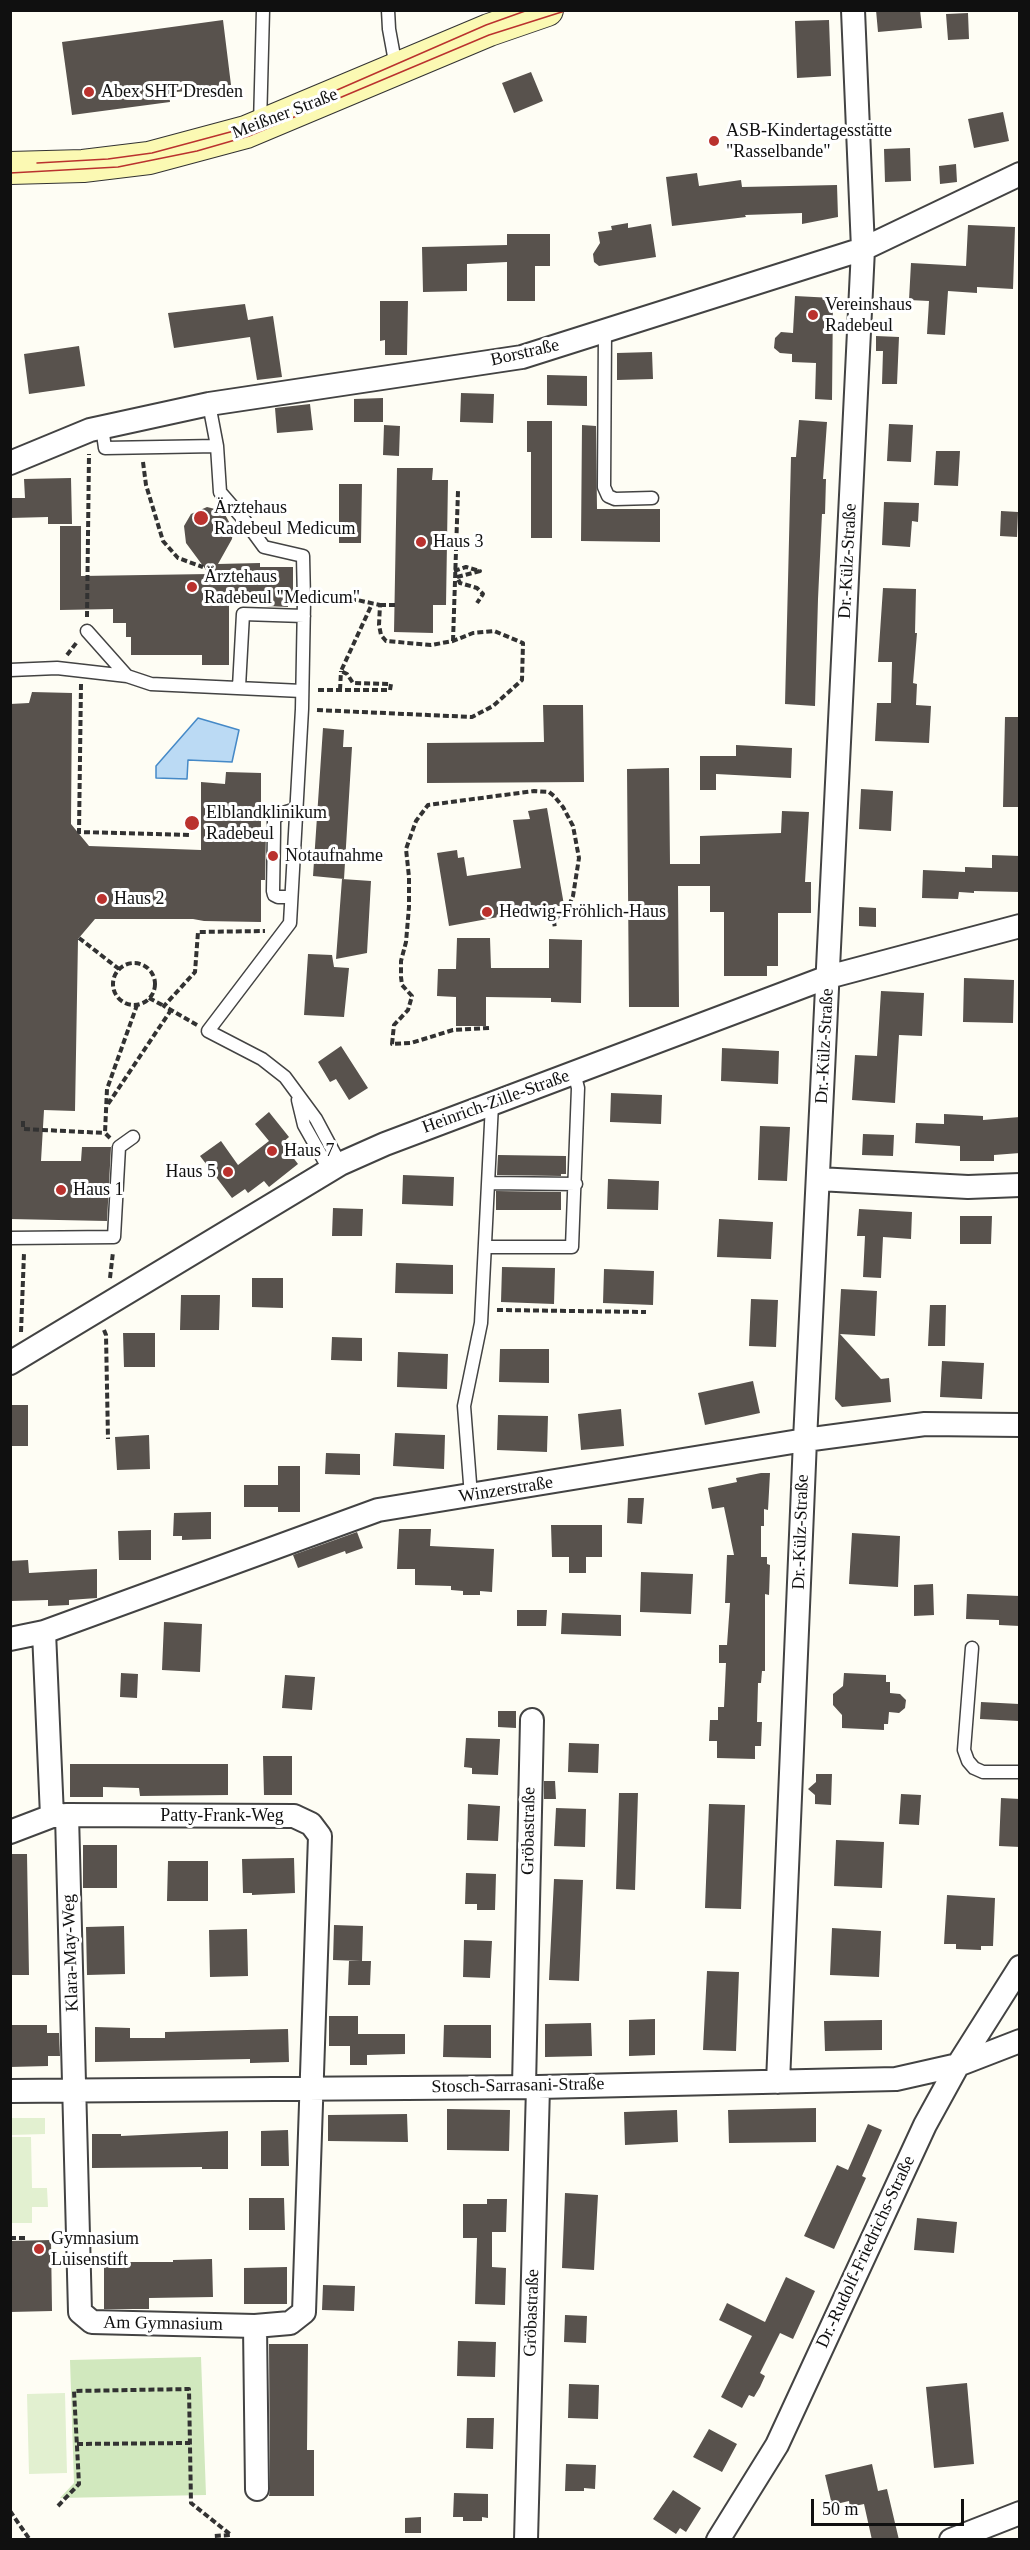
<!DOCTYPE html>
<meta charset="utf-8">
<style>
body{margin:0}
#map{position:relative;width:1030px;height:2550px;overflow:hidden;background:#fefdf4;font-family:Georgia,serif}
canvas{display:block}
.frame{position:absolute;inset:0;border:12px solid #101010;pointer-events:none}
.scale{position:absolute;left:811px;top:2499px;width:153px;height:27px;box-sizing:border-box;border:3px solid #101010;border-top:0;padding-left:8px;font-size:18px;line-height:21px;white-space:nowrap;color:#101010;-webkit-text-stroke:4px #fff;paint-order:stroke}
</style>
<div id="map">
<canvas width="1030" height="2550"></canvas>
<div class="frame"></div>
<div class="scale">50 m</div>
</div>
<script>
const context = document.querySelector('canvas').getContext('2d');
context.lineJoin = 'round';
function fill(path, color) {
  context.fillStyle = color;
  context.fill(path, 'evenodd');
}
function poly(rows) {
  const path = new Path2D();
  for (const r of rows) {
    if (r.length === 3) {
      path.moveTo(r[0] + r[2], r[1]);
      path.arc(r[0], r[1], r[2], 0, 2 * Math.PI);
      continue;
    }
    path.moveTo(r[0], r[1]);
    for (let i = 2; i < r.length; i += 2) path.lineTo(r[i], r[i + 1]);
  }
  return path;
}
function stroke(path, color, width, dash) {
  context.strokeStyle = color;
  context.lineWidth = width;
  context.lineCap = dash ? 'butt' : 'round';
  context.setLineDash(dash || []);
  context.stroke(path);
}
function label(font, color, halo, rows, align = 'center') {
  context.font = font + ' Georgia,serif';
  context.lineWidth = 6;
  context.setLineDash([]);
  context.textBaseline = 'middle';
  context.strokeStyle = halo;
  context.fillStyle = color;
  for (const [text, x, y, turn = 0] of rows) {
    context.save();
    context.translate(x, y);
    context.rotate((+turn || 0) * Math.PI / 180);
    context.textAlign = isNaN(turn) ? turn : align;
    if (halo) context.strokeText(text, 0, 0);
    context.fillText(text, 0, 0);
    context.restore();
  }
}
fill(poly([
 [201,2357,206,2495,60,2498,74,2483,70,2360]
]), '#d1e8be');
fill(poly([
 [11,2118,45,2118,45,2134,11,2135],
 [10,2137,31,2137,32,2188,47,2188,48,2207,32,2207,32,2223,11,2223],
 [65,2393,67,2473,29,2474,27,2394]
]), '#e2f0d0');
const water = poly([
 [198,718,239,730,232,762,188,760,187,779,156,778,156,766,198,718]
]);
fill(water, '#bbdaf4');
stroke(water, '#4589c7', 1.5);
fill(poly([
 [876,10,920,10,922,28,878,32],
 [968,13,969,39,948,40,946,14],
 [223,20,231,85,169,93,170,102,72,115,62,42],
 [829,20,831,76,797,78,795,21],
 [531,72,543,101,514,113,502,83],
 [1003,112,1009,141,974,148,968,119],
 [910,148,911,181,885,182,884,149],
 [956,164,957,182,940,184,939,166],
 [697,173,699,186,741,180,742,187,837,185,838,217,802,224,802,213,745,215,746,217,672,226,666,177],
 [628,223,628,228,651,224,656,257,599,266,594,262,593,254,600,243,598,232,612,230,611,226],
 [968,225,1015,227,1013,289,977,287,977,293,948,291,945,335,927,334,929,301,909,300,911,263,966,266],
 [507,234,550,234,550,266,535,266,535,301,507,301,507,262,467,264,467,291,423,292,422,247,507,245],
 [795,296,833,298,832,400,815,399,816,363,792,362,792,354,780,353,774,348,775,338,781,332,793,333],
 [380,301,408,301,407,355,385,355,385,340,380,341],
 [245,304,248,320,273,316,282,377,257,380,250,337,174,348,168,313],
 [876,336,899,337,897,384,882,384,883,351,876,351],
 [79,346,85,386,29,394,24,354],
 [652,352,653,379,617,380,617,353],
 [547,375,587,376,587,406,547,405],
 [461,393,494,394,493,423,460,422],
 [383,398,383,422,354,422,354,399],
 [310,404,313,430,277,433,275,408],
 [799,420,827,422,823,479,826,479,825,514,822,514,818,599,815,706,785,704,791,457,796,457],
 [527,421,552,421,552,538,531,538,531,452,527,452],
 [889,424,913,425,911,462,887,461],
 [384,425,400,426,399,456,383,455],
 [582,425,596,426,597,509,660,509,660,542,581,541],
 [936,451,960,451,958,486,934,485],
 [397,468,433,468,432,480,448,480,446,605,433,605,433,633,394,632],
 [71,478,72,524,48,524,48,517,10,518,10,498,25,498,24,479],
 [339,484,362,484,361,543,339,543],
 [884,502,919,503,918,522,912,521,910,547,882,545],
 [207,507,223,511,233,529,232,539,218,564,260,563,260,567,293,567,293,599,288,599,288,607,266,606,266,599,229,599,229,665,202,665,202,655,131,655,131,637,126,637,126,623,113,623,113,609,60,610,60,526,81,526,81,576,209,574,186,543,184,526,191,514],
 [1001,511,1018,512,1017,537,1000,536],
 [883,588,916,589,915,633,917,633,913,683,917,684,916,705,931,706,929,743,875,741,877,703,891,703,892,662,878,662],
 [32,692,72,693,71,824,89,846,201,850,201,782,225,784,226,772,261,773,261,832,266,832,265,880,261,880,261,922,204,921,193,919,95,919,78,939,75,1111,44,1110,41,1161,81,1161,82,1147,111,1147,107,1221,10,1219,10,704,29,703],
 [543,705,583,705,584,782,427,783,427,743,544,742],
 [1005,717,1020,717,1020,807,1003,807],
 [323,728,344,730,343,747,352,747,344,879,313,876],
 [736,745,792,748,791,778,716,774,716,790,700,790,700,756,736,756],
 [669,768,670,864,700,864,700,836,781,833,782,811,809,812,805,882,811,882,811,913,778,913,778,966,767,966,767,976,724,976,724,912,710,912,710,886,678,886,679,1007,629,1007,627,769],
 [861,789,893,791,891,831,859,829],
 [547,808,564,905,449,926,437,853,457,850,458,858,464,857,467,876,521,868,513,820,530,819,528,811],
 [992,855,1020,856,1020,892,974,891,974,893,959,892,958,899,922,898,923,870,965,872,965,867,992,868],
 [342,879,371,881,367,953,336,959],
 [859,907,876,908,876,927,859,926],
 [457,938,490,938,491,968,549,968,549,939,582,940,581,1003,551,1002,551,998,486,997,486,1026,456,1026,456,997,437,996,438,969,456,969],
 [308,954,332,955,334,967,349,968,344,1017,304,1015],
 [964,978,1014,980,1013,1023,963,1022],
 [881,991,924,993,922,1036,899,1035,895,1103,852,1100,855,1055,877,1056],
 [341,1046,368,1088,349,1100,336,1079,330,1082,318,1062],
 [722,1048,779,1051,778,1084,721,1081],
 [611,1093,662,1095,661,1124,610,1122],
 [269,1112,289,1137,282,1143,298,1164,269,1187,264,1181,248,1193,245,1189,232,1198,200,1156,221,1141,238,1165,269,1141,255,1124],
 [944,1114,983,1116,983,1120,1020,1117,1020,1153,994,1155,994,1161,960,1161,960,1146,915,1143,916,1123,944,1124],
 [760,1126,790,1127,787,1181,758,1180],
 [863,1134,894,1135,893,1156,862,1155],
 [498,1155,566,1156,566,1174,561,1174,561,1176,497,1175],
 [403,1175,454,1177,453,1206,402,1204],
 [608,1179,659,1181,658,1210,607,1209],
 [496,1191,561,1192,561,1210,496,1210],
 [333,1208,363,1209,362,1236,332,1236],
 [859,1209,912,1212,911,1239,883,1237,881,1278,863,1277,865,1236,857,1236],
 [960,1216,992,1216,991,1244,960,1244],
 [719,1219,773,1222,771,1259,717,1257],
 [396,1263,453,1265,453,1294,395,1293],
 [502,1267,555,1268,554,1304,501,1302],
 [604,1269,654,1271,653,1305,603,1303],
 [252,1278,283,1278,283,1308,252,1307],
 [841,1289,877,1291,875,1336,840,1334,881,1379,889,1378,891,1402,842,1407,835,1399],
 [181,1295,220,1295,219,1330,180,1330],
 [751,1299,778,1300,776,1347,749,1346],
 [930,1305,946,1305,945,1346,928,1346],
 [123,1333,155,1333,155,1367,124,1367],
 [332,1337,362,1338,362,1361,331,1360],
 [500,1349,549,1349,549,1383,499,1382],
 [398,1352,448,1354,447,1389,397,1387],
 [942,1361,984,1363,982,1399,940,1397],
 [753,1381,760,1413,705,1425,698,1393],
 [10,1405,28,1405,28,1446,10,1446],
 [621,1409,624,1446,581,1450,578,1414],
 [498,1415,548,1416,547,1452,497,1450],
 [395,1433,445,1435,444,1469,393,1466],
 [149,1435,150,1469,117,1470,115,1437],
 [326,1453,360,1454,360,1475,325,1474],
 [278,1466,300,1466,300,1512,278,1512,278,1507,244,1507,244,1485,278,1485],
 [761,1473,770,1473,768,1510,764,1509,764,1526,761,1526,761,1557,767,1557,767,1564,770,1565,769,1595,765,1594,765,1671,762,1671,761,1683,758,1683,757,1722,762,1722,761,1746,755,1746,755,1759,717,1758,717,1741,709,1741,710,1720,718,1720,718,1707,724,1707,726,1663,719,1663,719,1645,727,1645,730,1603,725,1603,727,1555,734,1555,724,1507,712,1509,708,1488,737,1482,736,1478],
 [628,1498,644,1498,642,1524,627,1523],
 [211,1512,211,1539,182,1540,182,1536,173,1536,174,1513],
 [551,1525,602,1525,602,1557,586,1557,586,1573,569,1573,569,1557,552,1557],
 [399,1529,431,1529,430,1546,494,1549,492,1592,480,1591,480,1595,463,1595,463,1591,451,1590,451,1586,415,1585,415,1569,397,1569],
 [151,1530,151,1560,119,1560,118,1531],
 [357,1532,363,1548,346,1554,345,1551,298,1568,293,1555],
 [852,1533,900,1536,898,1587,849,1584],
 [28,1560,29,1573,97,1569,97,1598,69,1600,69,1605,48,1606,48,1600,10,1601,10,1561],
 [641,1572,693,1574,691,1614,640,1612],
 [933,1584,934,1615,914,1616,914,1585],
 [967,1594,1020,1596,1020,1626,999,1625,999,1620,966,1619],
 [517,1610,547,1610,546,1626,517,1626],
 [562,1613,621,1615,621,1636,561,1634],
 [164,1622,202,1624,200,1672,162,1670],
 [121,1673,138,1674,137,1698,120,1697],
 [844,1673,886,1675,886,1682,890,1682,890,1693,900,1694,906,1700,905,1708,899,1713,889,1712,888,1724,884,1724,884,1730,842,1728,842,1715,833,1705,833,1694,843,1686],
 [285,1675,315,1677,312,1710,282,1708],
 [981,1702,1019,1704,1019,1721,980,1719],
 [498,1711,516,1711,516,1728,498,1727],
 [466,1738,500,1739,498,1775,472,1774,472,1768,464,1767],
 [569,1743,599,1744,598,1773,568,1772],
 [263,1756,292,1756,292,1795,264,1795],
 [70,1764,228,1764,228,1795,140,1796,139,1788,103,1787,103,1797,70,1797],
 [816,1774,832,1774,831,1805,815,1804,815,1795,808,1789,816,1782],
 [544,1781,555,1781,556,1799,544,1799],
 [619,1793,638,1793,635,1890,616,1889],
 [901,1794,921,1795,919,1825,899,1824],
 [1001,1798,1020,1799,1020,1847,999,1846],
 [468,1804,500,1806,498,1841,467,1840],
 [709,1804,745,1805,741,1909,705,1908],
 [556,1808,586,1809,585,1847,554,1846],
 [836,1840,884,1842,882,1888,834,1886],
 [83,1845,117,1845,117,1888,83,1888],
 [10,1854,27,1854,29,1975,10,1975],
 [294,1858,295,1893,252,1895,252,1893,243,1893,242,1859],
 [168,1861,208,1861,208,1901,167,1901],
 [466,1873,496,1874,495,1910,477,1910,477,1904,465,1904],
 [554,1879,583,1880,579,1981,549,1980],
 [947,1895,995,1898,993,1946,981,1946,981,1950,956,1949,956,1944,944,1944],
 [334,1925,363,1926,362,1961,371,1961,370,1985,348,1985,349,1961,361,1961,333,1960],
 [124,1926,125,1974,87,1975,86,1927],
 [832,1928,881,1931,879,1977,830,1975],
 [247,1929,248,1976,210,1977,209,1930],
 [464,1940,492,1941,490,1978,463,1977],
 [707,1971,739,1972,736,2051,703,2050],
 [329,2016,358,2016,358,2034,405,2034,405,2054,367,2055,367,2065,350,2065,350,2046,329,2046],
 [655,2019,655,2055,629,2056,629,2020],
 [882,2020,882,2050,825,2051,824,2021],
 [591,2023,592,2056,545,2057,545,2024],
 [10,2025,47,2025,47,2033,59,2033,60,2056,48,2056,48,2066,10,2067],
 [444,2025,491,2025,491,2058,443,2057],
 [95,2027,130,2028,130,2038,165,2038,165,2032,288,2029,289,2062,250,2063,250,2059,95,2062],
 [816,2108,816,2142,729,2143,728,2110],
 [447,2109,510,2110,509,2151,447,2150],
 [677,2110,678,2142,625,2145,624,2112],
 [407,2114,408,2142,328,2141,328,2115],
 [868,2124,882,2130,862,2176,866,2178,834,2249,804,2236,837,2165,848,2170],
 [288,2130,289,2166,261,2166,261,2131],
 [228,2131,228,2169,202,2169,202,2167,92,2168,92,2134,121,2134,121,2136],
 [565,2193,598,2195,594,2270,562,2268],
 [249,2198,284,2198,285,2230,249,2230],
 [487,2199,507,2199,506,2232,492,2232,492,2267,506,2268,505,2305,475,2304,477,2238,463,2238,463,2204,487,2204],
 [917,2218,957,2222,954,2253,914,2250],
 [51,2240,52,2311,10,2312,10,2241],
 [212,2259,213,2297,149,2298,149,2309,104,2309,104,2262,173,2262,173,2260],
 [287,2267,287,2304,244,2304,244,2268],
 [786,2277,815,2291,793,2339,780,2333,760,2373,765,2376,760,2387,754,2397,749,2395,742,2408,721,2397,752,2336,719,2320,727,2303,765,2322],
 [323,2285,355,2286,354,2311,322,2310],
 [565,2315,587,2316,586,2343,564,2342],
 [458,2341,496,2342,495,2377,457,2376],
 [269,2344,308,2344,307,2450,314,2450,314,2496,269,2496,270,2489],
 [967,2383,974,2464,934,2468,926,2387],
 [569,2384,599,2385,598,2419,568,2418],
 [467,2418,494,2418,493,2449,466,2448],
 [709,2429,737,2444,722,2472,693,2457],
 [566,2464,596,2465,595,2489,584,2488,584,2491,565,2491],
 [872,2464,878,2491,887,2489,899,2540,872,2540,864,2504,850,2507,849,2501,832,2505,825,2475],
 [673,2490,701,2508,686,2532,680,2528,676,2534,653,2519],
 [454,2493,488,2494,488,2518,482,2517,482,2521,463,2521,463,2517,453,2517],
 [421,2517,421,2533,405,2533,405,2518]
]), '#58524d');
const service = poly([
 [388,10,389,29,396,67],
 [260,125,263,10],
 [605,331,604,487,608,496,615,499,652,498],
 [209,404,217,446,220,492,245,521,264,547,303,556,304,601,302,709,290,923,208,1031,262,1059,285,1077,316,1119,340,1164],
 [102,427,105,448,217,446],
 [87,631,127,676],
 [10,670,57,668,127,676,151,684,302,691],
 [239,687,243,614,304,616],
 [291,897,278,897,274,895,273,891,274,832,274,819,280,814,296,809],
 [298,1100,304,1125,330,1171],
 [488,1183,576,1184],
 [10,1238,114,1237,119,1147,133,1137],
 [485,1247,572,1247,578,1088,574,1073],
 [471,1496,464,1406,481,1323,492,1104],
 [972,1648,964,1750,968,1761,974,1768,983,1772,1020,1772]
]);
const minor = poly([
 [10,463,90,430,209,404,522,357,863,249,1020,174],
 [818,1179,968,1187,1020,1185],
 [10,1363,340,1164,385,1144,828,977,1020,926],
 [44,1632,52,1816],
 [10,1639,44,1632,378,1510,805,1440,925,1424,1020,1425],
 [10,1832,52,1816,67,1815,294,1816,311,1824,320,1836,304,2312,290,2323,255,2326,92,2322,80,2312,67,1815],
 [778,2082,805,1440,863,249,853,10],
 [524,2086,532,1720],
 [10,2091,538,2087,896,2079,958,2065,1020,2041],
 [255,2326,257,2489],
 [526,2540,538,2087],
 [718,2540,777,2445,925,2125,958,2065,1020,1967],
 [951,2540,1020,2513]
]);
const secondary = poly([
 [10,168,83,166,149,158,246,132,489,30,547,10]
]);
stroke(service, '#434343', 15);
stroke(minor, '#434343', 26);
stroke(secondary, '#323232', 34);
stroke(poly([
 [143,462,146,485,163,541,178,558,203,567],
 [454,571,466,567,480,571,457,577,460,583,477,588,483,594,477,603],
 [380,605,395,605],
 [87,617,89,454],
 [453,641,458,491],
 [67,655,77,642],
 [81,684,79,832,191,835],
 [318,690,390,690,391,684,353,683,347,674,341,671,372,604],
 [340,690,341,671],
 [317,710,472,717,493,706,522,680,523,643,494,631,473,633,453,641,431,645,386,641,381,635,379,625,380,605,357,600,318,600],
 [79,938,119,969],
 [134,984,21],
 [149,998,164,1006],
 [197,1025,164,1006,195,972,198,932,265,931],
 [489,1028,453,1030,411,1043,392,1044,394,1025,408,1010,412,996,402,985,401,977,401,961,406,942,409,907,409,877,406,849,416,821,428,805,534,791,549,792,554,796,563,807,573,826,579,858,573,896,570,903,554,921,555,929],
 [108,1104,171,1010],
 [23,1121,23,1129,105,1133],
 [110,1138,105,1133,107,1089,137,1005],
 [110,1278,113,1252],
 [497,1310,646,1312],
 [104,1330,106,1335,108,1439],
 [21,1332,24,1253],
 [10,2238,27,2238],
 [77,2444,190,2443],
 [58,2506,79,2484,74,2391,189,2389,191,2503,231,2535,214,2536,214,2540],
 [10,2511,30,2540]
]), '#323232', 4, [6, 3]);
stroke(service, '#fff', 12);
stroke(minor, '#fff', 22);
stroke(secondary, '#fbf9b3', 32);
stroke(poly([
 [321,97,486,25,528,10],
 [37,163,108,159,152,153,245,128,271,118],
 [10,173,118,167,197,151,249,136,489,35,568,10]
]), '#ba322e', 1.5);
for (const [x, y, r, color] of [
 [89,92,6,"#ba322e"],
 [714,141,6,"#ba322e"],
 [813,315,6,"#ba322e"],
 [201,518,8,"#ba322e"],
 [421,542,6,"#ba322e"],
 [192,587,6,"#ba322e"],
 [192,823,8,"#ba322e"],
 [273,856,6,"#ba322e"],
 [102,899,6,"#ba322e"],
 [487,912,6,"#ba322e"],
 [272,1151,6,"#ba322e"],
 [228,1172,6,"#ba322e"],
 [61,1190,6,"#ba322e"],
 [39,2249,6,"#ba322e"]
]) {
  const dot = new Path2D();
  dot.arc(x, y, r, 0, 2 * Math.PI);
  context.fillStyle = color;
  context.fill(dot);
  stroke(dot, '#fff', 2);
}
label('18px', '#101010', '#fff', [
 ["Abex SHT Dresden",101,92],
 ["ASB-Kindertagesstätte",726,131],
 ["\"Rasselbande\"",726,152],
 ["Vereinshaus",825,305],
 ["Radebeul",825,326],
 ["Ärztehaus",214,508],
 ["Radebeul Medicum",214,529],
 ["Haus 3",433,542],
 ["Ärztehaus",204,577],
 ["Radebeul \"Medicum\"",204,598],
 ["Elblandklinikum",206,813],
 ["Radebeul",206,834],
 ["Notaufnahme",285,856],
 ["Haus 2",114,899],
 ["Hedwig-Fröhlich-Haus",499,912],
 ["Haus 7",284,1151],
 ["Haus 5",216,1172,"right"],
 ["Haus 1",73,1190],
 ["Gymnasium",51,2239],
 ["Luisenstift",51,2260]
], 'left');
label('18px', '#101010', '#fff', [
 ["Meißner Straße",285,114,-21],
 ["Borstraße",525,353,-13],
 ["Dr.-Külz-Straße",848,561,-87],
 ["Dr.-Külz-Straße",825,1046,-87],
 ["Heinrich-Zille-Straße",496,1102,-20],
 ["Winzerstraße",506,1490,-9],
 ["Dr.-Külz-Straße",801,1532,-88],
 ["Patty-Frank-Weg",222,1816],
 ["Gröbastraße",529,1831,-89],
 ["Klara-May-Weg",71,1953,-92],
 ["Stosch-Sarrasani-Straße",518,2086,-1],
 ["Dr.-Rudolf-Friedrichs-Straße",866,2252,-65],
 ["Gröbastraße",532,2313,-88],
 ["Am Gymnasium",163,2324,1]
]);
</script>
